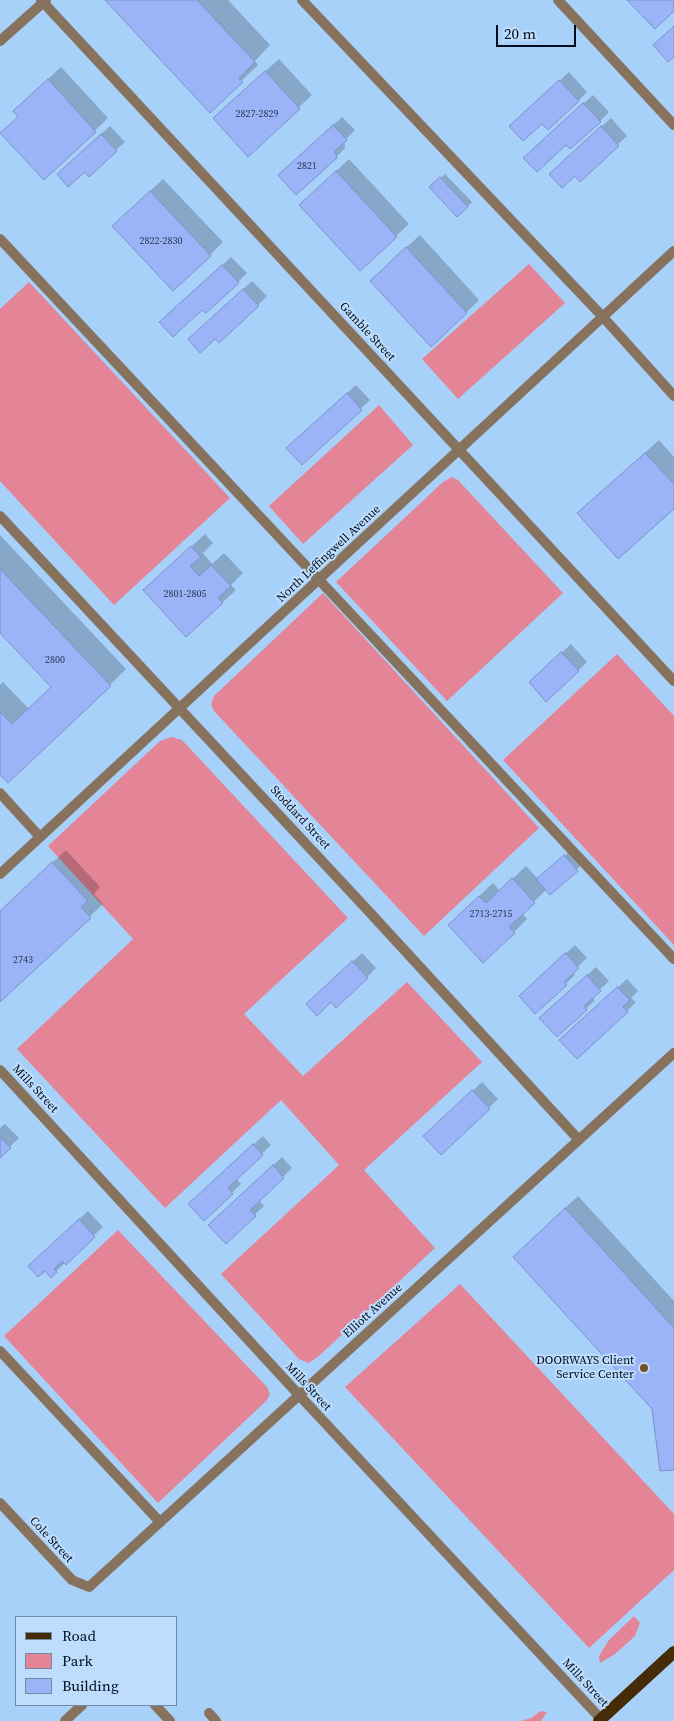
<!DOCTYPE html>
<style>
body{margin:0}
#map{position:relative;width:674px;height:1721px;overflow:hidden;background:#a8d1fa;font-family:"Source Serif 4",serif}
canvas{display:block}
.legend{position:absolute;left:15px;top:1616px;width:162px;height:90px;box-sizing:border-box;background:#beddfc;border:1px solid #728aa3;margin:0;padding:6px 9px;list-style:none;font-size:15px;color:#000d1e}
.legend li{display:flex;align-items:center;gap:10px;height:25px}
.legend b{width:25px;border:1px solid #728aa3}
.scale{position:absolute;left:496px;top:25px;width:80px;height:22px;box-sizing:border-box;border:2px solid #000d1e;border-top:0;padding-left:6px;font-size:15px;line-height:18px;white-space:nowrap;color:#000d1e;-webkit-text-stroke:4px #beddfc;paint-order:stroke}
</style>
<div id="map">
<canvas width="674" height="1721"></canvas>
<ul class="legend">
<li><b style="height:6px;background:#462b09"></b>Road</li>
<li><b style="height:14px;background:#e48597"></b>Park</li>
<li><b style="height:14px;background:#9bb4f7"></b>Building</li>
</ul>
<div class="scale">20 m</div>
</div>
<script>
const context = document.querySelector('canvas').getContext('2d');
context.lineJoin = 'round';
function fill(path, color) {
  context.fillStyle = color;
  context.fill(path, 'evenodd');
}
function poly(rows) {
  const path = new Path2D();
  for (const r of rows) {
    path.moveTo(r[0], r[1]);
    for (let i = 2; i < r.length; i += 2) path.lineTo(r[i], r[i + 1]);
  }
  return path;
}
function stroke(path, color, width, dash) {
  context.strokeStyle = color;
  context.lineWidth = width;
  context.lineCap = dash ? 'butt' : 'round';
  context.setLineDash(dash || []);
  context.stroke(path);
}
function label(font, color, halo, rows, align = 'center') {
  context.font = font + ' "Source Serif 4",serif';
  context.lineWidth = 4;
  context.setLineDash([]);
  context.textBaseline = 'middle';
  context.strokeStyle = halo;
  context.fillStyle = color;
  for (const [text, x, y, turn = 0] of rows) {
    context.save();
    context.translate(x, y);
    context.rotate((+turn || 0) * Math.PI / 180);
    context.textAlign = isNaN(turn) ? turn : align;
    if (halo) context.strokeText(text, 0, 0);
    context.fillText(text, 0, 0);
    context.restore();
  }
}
fill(poly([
 [529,264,565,303,458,399,422,359],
 [29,282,230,498,114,605,0,481,0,309],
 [379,405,413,445,303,544,269,506],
 [452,477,458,480,563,593,447,701,336,582,443,482],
 [323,593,539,828,424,936,214,711,211,704,214,696],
 [617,654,674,716,674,945,503,760],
 [171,737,182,740,348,918,244,1014,303,1076,407,982,482,1062,364,1170,435,1248,320,1355,309,1363,299,1359,221,1274,339,1165,281,1100,165,1208,17,1049,133,939,48,846,160,741],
 [118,1230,267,1387,270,1394,266,1401,158,1503,4,1336],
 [460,1284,674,1514,674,1570,589,1648,345,1387],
 [634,1616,640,1623,635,1636,615,1654,600,1663,599,1656,609,1640],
 [541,1711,547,1712,541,1721,521,1721,531,1718]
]), '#e48597');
fill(poly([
 [107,0,228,0,270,45,255,61,258,65,210,111],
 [279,59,312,95,248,155,228,105],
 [61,67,108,118,44,179,19,116,27,98],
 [569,72,587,92,578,101,542,123,520,117],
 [593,95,609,112,600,121,570,148,566,144,533,149],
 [342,117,355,130,344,141,345,148,336,157,289,166],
 [611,118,627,136,580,180,575,174,559,165],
 [110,126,125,142,116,150,85,170,67,165],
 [349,159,409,224,396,236,314,192],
 [445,174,472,202,458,216,431,187],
 [163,179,223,242,210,255,127,213],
 [420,235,479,300,466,313,384,268],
 [231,257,247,273,238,282,202,309,170,314],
 [252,281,267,296,258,305,215,337,199,330],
 [356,385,370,400,302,463,297,439],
 [659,440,674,457,674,507,592,500],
 [205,534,213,543,203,553,212,564,224,553,243,573,231,585,236,590,187,635,158,577],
 [0,535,126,669,110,685,0,773,0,685,3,682,29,709,52,686,0,631],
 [571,644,587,662,578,671,539,674],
 [66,850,100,887,94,894,103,904,0,1001,0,912],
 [569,852,581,866,547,889,522,913,527,919,514,932,462,912,493,883,500,891,526,866,538,879],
 [575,945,587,958,572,972,575,975,536,1012,529,987],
 [362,953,376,968,367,977,336,1006,331,1001,316,995],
 [596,967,609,981,592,997,595,1000,586,1009,550,1009],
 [627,979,638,991,631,998,636,1002,627,1011,570,1031],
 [482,1082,498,1099,441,1153,434,1127],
 [5,1124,19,1138,0,1156,0,1128],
 [263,1136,271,1145,236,1179,241,1184,204,1219,199,1195],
 [282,1157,292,1168,259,1200,264,1206,226,1242,219,1216],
 [578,1196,674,1301,674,1468,653,1409,527,1244],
 [88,1211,103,1227,51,1276,39,1257]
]), '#0003');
const building = poly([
 [105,0,197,0,255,62,239,78,243,82,210,113,105,0],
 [627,0,674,0,674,11,655,29,627,0],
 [674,26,674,57,668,62,653,45,674,26],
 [265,71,300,109,248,157,213,118,265,71],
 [48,79,96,132,44,180,0,133,18,117,13,111,48,79],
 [559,80,579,101,548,130,542,124,523,141,509,126,559,80],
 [583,103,601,122,570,149,566,145,537,172,523,158,583,103],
 [333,125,347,140,335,151,337,158,296,195,278,175,333,125],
 [601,126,619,146,580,182,575,176,562,188,549,174,601,126],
 [101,134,117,151,89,177,85,172,68,187,57,174,101,134],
 [336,171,397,237,360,271,299,205,336,171],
 [440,177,468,207,457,217,429,187,440,177],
 [150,191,211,256,173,291,112,226,150,191],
 [406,247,467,313,431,347,370,281,406,247],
 [222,265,239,283,206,313,202,310,173,337,159,322,222,265],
 [243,289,259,306,219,343,215,339,200,353,188,339,243,289],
 [347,393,362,410,302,465,286,448,347,393],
 [645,453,674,484,674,509,618,559,577,513,645,453],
 [191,546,201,557,190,566,199,576,211,565,231,586,218,598,223,603,186,637,143,590,191,546],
 [0,569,111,686,8,783,0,775,0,712,12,724,51,687,0,633,0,569],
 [561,652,579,671,546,702,529,682,561,652],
 [564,855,578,871,550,895,536,879,564,855],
 [52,862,88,901,81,907,91,918,0,1002,0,911,52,862],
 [512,878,535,903,509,927,515,933,483,963,448,925,479,896,486,903,512,878],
 [565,953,579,968,564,982,567,985,535,1014,519,996,565,953],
 [352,961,368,978,336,1008,331,1002,317,1016,306,1004,352,961],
 [587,975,601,991,584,1006,587,1010,557,1037,539,1018,587,975],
 [617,987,630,1000,623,1007,628,1012,577,1059,559,1040,617,987],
 [472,1090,490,1109,441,1155,423,1136,472,1090],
 [0,1137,11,1148,0,1158,0,1137],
 [253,1144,263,1155,228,1188,233,1194,204,1221,188,1204,253,1144],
 [273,1165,284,1178,250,1210,256,1216,226,1244,208,1225,273,1165],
 [565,1208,674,1328,674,1470,660,1471,652,1409,513,1257,565,1208],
 [79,1219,95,1237,66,1265,62,1261,54,1269,57,1272,51,1278,45,1271,38,1277,28,1266,79,1219]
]);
fill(building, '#9bb4f7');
stroke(building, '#7c91cb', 1);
stroke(poly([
 [302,0,603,317,674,396],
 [0,239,674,959],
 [0,793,40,837],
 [0,1351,160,1522],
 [155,1705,170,1721],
 [209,1713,216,1721],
 [65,1721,82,1705]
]), '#86725d', 10);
stroke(poly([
 [41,0,674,681],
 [558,0,674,125],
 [0,41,46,0],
 [0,516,362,904,579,1140],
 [0,874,674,251],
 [0,1070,299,1395,601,1719],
 [0,1503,72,1580,89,1587,674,1053]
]), '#86725d', 10);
stroke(poly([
 [599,1721,674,1652]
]), '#462b09', 12);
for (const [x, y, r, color] of [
 [644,1368,5,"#74512a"]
]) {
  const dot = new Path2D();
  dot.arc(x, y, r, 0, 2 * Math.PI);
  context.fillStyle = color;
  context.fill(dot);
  stroke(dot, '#beddfc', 2);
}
label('10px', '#273754', null, [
 ["2827-2829",257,114],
 ["2821",307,166],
 ["2822-2830",161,241],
 ["2801-2805",185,594],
 ["2800",55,660],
 ["2713-2715",491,914],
 ["2743",23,960]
]);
label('12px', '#000d1e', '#beddfc', [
 ["Gamble Street",367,332,47],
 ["North Leffingwell Avenue",329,554,-43],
 ["Stoddard Street",300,818,47],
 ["Mills Street",35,1089,47],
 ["Elliott Avenue",373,1311,-42],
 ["Mills Street",308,1387,47],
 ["Cole Street",51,1540,47],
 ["Mills Street",585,1683,47]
]);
label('12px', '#000d1e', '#beddfc', [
 ["DOORWAYS Client",634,1361],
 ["Service Center",634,1375]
], 'right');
</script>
